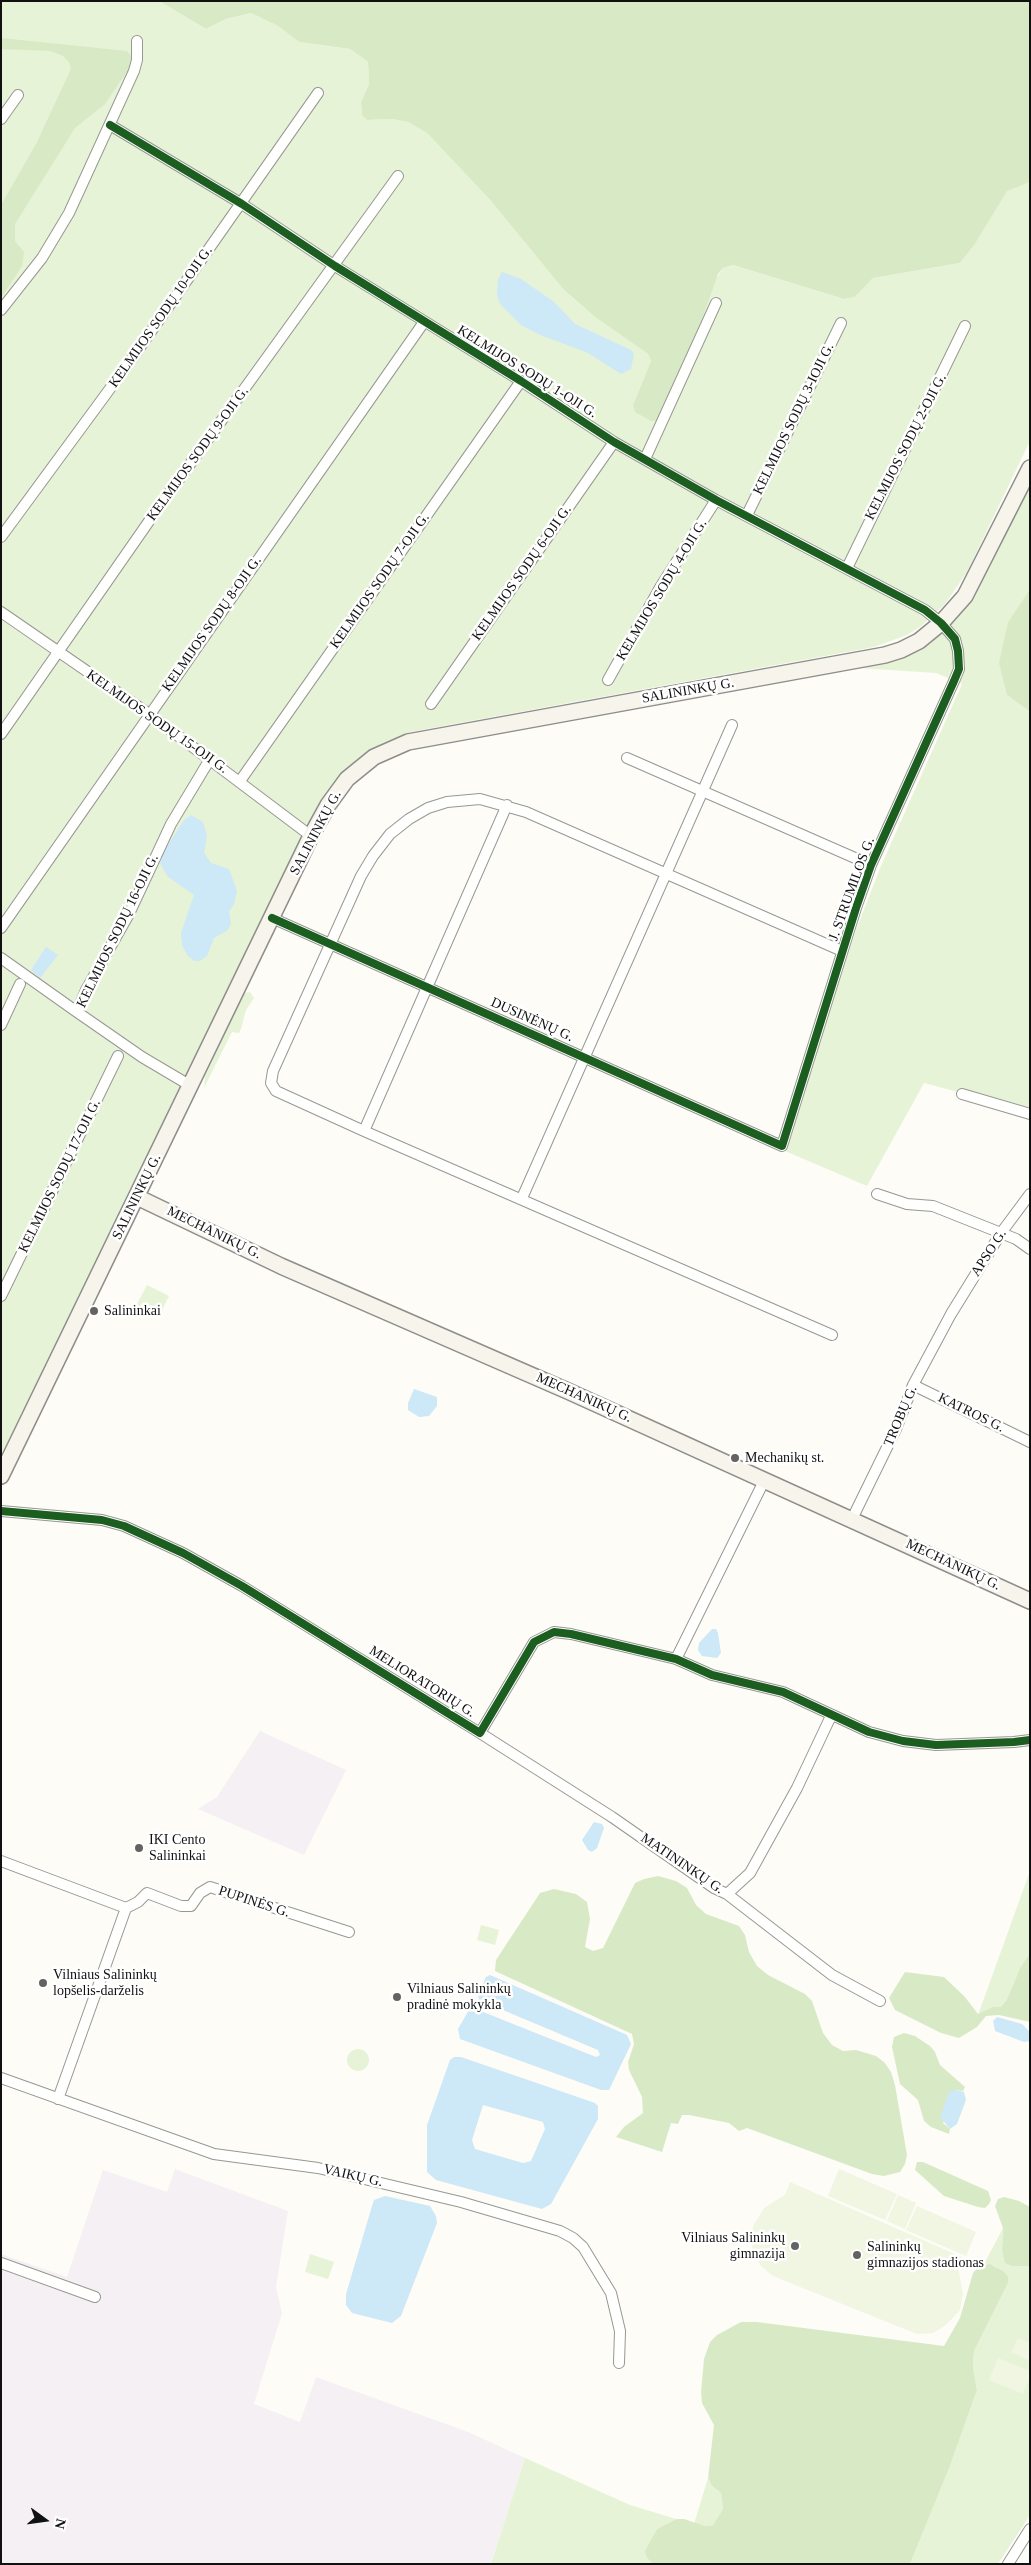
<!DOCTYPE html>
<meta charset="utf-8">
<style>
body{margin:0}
#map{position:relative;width:1031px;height:2565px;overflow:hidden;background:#fdfcf7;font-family:"Times New Roman",serif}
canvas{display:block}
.frame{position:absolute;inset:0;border:2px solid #111;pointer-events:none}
.north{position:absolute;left:20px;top:2495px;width:50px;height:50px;-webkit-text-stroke:4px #fff;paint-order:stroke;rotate:104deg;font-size:14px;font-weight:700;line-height:20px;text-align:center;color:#111}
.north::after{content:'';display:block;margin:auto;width:18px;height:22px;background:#111;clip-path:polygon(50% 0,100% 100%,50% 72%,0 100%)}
</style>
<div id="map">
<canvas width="1031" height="2565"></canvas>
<div class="frame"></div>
<div class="north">N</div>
</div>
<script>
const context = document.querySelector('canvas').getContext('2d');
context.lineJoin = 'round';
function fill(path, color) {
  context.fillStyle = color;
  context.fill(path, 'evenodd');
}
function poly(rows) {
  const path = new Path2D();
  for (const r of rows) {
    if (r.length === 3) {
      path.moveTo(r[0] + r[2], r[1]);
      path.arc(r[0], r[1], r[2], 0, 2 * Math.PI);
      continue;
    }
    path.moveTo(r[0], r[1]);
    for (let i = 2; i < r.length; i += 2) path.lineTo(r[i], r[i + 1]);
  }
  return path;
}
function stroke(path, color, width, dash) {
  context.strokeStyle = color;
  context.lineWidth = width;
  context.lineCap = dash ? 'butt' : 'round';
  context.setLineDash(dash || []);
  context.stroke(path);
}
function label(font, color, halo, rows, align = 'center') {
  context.font = font + ' "Times New Roman",serif';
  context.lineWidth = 5;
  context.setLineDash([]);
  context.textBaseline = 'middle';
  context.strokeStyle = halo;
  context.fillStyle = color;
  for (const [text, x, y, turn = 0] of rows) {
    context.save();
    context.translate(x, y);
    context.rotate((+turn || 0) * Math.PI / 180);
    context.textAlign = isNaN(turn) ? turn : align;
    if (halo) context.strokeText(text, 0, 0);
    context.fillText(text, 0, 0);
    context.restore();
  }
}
fill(poly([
 [260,1731,346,1770,304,1855,198,1809,217,1797],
 [175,2169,288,2211,276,2287,282,2313,254,2404,300,2422,316,2377,468,2432,525,2458,491,2564,1,2564,1,2254,67,2277,103,2170,167,2192]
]), '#f5f0f3');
fill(poly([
 [1,1,159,1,206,29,226,19,251,13,278,26,299,42,350,49,368,62,369,84,361,102,362,115,367,120,392,119,408,122,427,133,491,201,563,289,595,317,648,354,651,361,633,405,723,268,733,265,844,299,855,297,873,278,960,263,975,244,1007,190,1030,182,1030,441,967,572,945,604,920,627,907,635,874,647,410,732,367,752,347,770,328,791,310,823,1,1458],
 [1030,486,1030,589,1008,622,1007,695,1030,712,1030,1111,924,1083,867,1186,785,1151,854,935,881,866,962,684,936,673,858,668,900,658,967,602,987,571],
 [250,992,254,998,246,1010,241,1029,239,1033,232,1032,204,1088,205,1077,244,993],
 [147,1285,169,1296,158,1318,136,1306],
 [1030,1871,1030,1953,1020,1968,1007,1999,1001,2007,991,2007,978,2015],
 [481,1925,499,1930,495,1945,477,1940],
 [358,2060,11],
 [1003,2228,1002,2250,1012,2266,1030,2266,1030,2515,998,2564,910,2564,950,2466,977,2390,973,2367,974,2351,1008,2283,1008,2276,995,2266,984,2264],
 [310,2254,334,2262,328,2279,305,2272],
 [525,2458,630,2505,676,2519,657,2529,647,2558,653,2564,491,2564],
 [708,2478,712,2486,721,2493,723,2509,713,2525,705,2526,694,2524]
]), '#e7f3d7');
fill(poly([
 [159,1,1030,1,1030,182,1007,191,975,244,960,263,873,278,855,297,844,299,733,265,723,268,718,274,684,370,660,421,651,421,635,412,633,405,651,361,648,354,595,317,563,289,491,201,427,133,408,122,392,119,367,120,362,115,361,102,369,84,368,62,350,49,299,42,278,26,251,13,226,19,206,29],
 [1,38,127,51,132,57,133,63,105,104,75,128,15,224,15,241,24,252,22,266,1,298,1,205,36,144,71,69,69,62,63,56,50,51,1,49],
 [1030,589,1030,712,1007,695,999,663,1008,622],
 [658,1876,676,1881,687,1888,696,1905,706,1914,739,1926,745,1935,749,1952,757,1966,768,1975,805,1994,812,2001,823,2033,832,2045,843,2051,856,2050,876,2056,884,2062,891,2072,895,2085,907,2155,905,2164,900,2172,884,2176,872,2174,747,2128,739,2131,729,2123,689,2115,682,2115,678,2124,671,2123,662,2152,616,2137,624,2127,643,2113,642,2097,629,2070,628,2062,634,2044,632,2034,495,1971,496,1960,540,1893,554,1889,576,1894,587,1902,590,1919,585,1947,593,1951,603,1948,635,1883,644,1879],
 [1030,1953,1030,2022,999,2015,986,2016,977,2027,959,2038,941,2033,895,2010,889,1998,905,1972,944,1977,965,1997,978,2014,992,2007,1001,2007,1007,1999,1020,1968],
 [904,2033,915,2036,930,2046,935,2052,940,2065,965,2087,963,2091,956,2090,943,2123,950,2129,949,2134,931,2127,924,2121,918,2100,900,2084,892,2047,894,2037],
 [917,2162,923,2162,988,2191,991,2200,989,2204,985,2208,978,2207,944,2196,915,2170],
 [1004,2197,1019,2201,1030,2207,1030,2266,1012,2266,1005,2263,1002,2250,1003,2228,995,2206,998,2199],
 [990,2264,1003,2271,1008,2276,1008,2283,974,2351,973,2367,977,2390,950,2466,910,2564,653,2564,647,2558,645,2551,657,2529,676,2519,684,2519,705,2526,713,2525,723,2509,721,2493,712,2486,708,2478,714,2425,702,2403,701,2392,704,2359,710,2342,717,2335,741,2322,757,2322,944,2346,960,2318,973,2273,980,2265]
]), '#d8eac5');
fill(poly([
 [839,2169,897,2194,885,2220,828,2196],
 [790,2182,971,2261,969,2267,958,2267,963,2294,960,2310,946,2325,933,2333,917,2334,773,2276,761,2266,752,2250,753,2226,764,2208,785,2195],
 [898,2195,916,2203,905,2229,887,2221],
 [917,2206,976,2232,966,2256,906,2230],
 [1018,2338,1030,2343,1030,2361,1011,2352],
 [998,2358,1030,2371,1030,2377,1023,2394,989,2380]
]), '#f0f6e1');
fill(poly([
 [502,272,521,279,554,302,575,324,631,350,634,354,631,369,621,374,588,353,538,334,521,325,500,304,497,295,498,279],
 [191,815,203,822,207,836,204,853,211,863,229,869,237,891,234,904,229,911,231,923,228,930,214,938,207,956,200,961,194,961,187,955,182,945,181,933,194,895,167,876,160,863,164,851,184,820],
 [46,947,58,955,40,978,31,970],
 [414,1389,437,1397,437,1406,429,1416,419,1417,408,1410,408,1403],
 [712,1629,716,1629,718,1633,721,1653,717,1658,702,1656,698,1650,699,1643],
 [594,1822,602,1824,604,1828,597,1848,592,1852,588,1850,582,1840],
 [490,1975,627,2035,631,2044,609,2090,601,2090,460,2039,458,2029,469,2010,473,2008,596,2057,600,2055,598,2050,479,2000,478,1995,486,1977],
 [997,2017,1022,2024,1030,2032,1030,2041,1024,2042,995,2031,993,2021],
 [454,2057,461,2057,595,2103,598,2106,598,2119,551,2204,542,2209,436,2180,427,2172,427,2125,450,2060],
 [483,2105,543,2122,545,2129,531,2161,523,2163,475,2149,472,2140],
 [956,2090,964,2092,966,2100,957,2124,950,2129,940,2117,949,2092],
 [385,2196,430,2206,436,2216,437,2223,401,2316,392,2323,352,2313,346,2305,346,2294,372,2206,374,2200]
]), '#cde8f7');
const minor = poly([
 [1,119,18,95],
 [110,125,242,204,335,266,521,381,614,442,716,500,925,610,941,623,955,639,958,651,959,669,954,681,871,865,856,908,782,1146,272,918],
 [1,310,42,258,69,213,134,71,137,60,137,41],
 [645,459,716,303],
 [747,515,841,323],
 [1,537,131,360,318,93],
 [847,568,965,326],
 [1,612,149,714,311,836],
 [608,680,661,586,716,500],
 [431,704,614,442],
 [1,734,154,514,398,176],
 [627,758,871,865],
 [240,781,521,381],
 [1,928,424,322],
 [1,958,77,1012],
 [1,1025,20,984],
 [191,1086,142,1057,77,1012,86,990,129,914,171,824,210,759],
 [962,1094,1030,1114],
 [364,1131,507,805],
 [877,1194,907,1204,933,1206,1016,1239,1030,1249],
 [522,1198,732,725],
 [1,1296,118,1056],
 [832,1335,364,1131,276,1091,271,1083,273,1071,361,876,373,856,390,834,409,819,428,808,447,802,480,799,526,812,842,951],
 [913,1385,1030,1442],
 [1,1511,102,1520,124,1526,183,1553,242,1586,480,1733,534,1642,554,1632,571,1634,676,1659,712,1675,783,1692,869,1732,903,1741,936,1745,1014,1742,1030,1740],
 [852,1519,896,1429,913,1385,951,1314,1001,1233,1030,1194],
 [676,1659,765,1479],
 [480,1733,612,1817,714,1888,727,1894,832,1975,880,2001],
 [1,1861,126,1908,138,1902,147,1893,181,1906,191,1906,200,1893,210,1887,349,1932],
 [727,1894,750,1873,797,1788,831,1716],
 [1,2078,214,2154,318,2168,461,2202,560,2231,573,2238,583,2247,611,2293,620,2331,619,2363],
 [58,2099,126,1908],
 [1,2263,95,2297],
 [1008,2564,1030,2529]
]);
const secondary = poly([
 [137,1197,281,1266,570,1392,1030,1601],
 [1,1476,311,836,328,805,347,779,374,757,408,742,885,655,901,650,919,641,941,623,965,596,1030,468]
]);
stroke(minor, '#979795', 12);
stroke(secondary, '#8e8d8b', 18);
stroke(minor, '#fffffe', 10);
stroke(secondary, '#f6f4eb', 15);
stroke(poly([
 [110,125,242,204,335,266,521,381,614,442,716,500,925,610,941,623,955,639,958,651,959,669,954,681,871,865,856,908,782,1146,272,918],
 [1,1511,102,1520,124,1526,183,1553,242,1586,480,1733,534,1642,554,1632,571,1634,676,1659,712,1675,783,1692,869,1732,903,1741,936,1745,1014,1742,1030,1740]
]), '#1b5e20', 8);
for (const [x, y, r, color] of [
 [94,1311,5,"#646362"],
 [735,1458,5,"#646362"],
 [139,1848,5,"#646362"],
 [43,1983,5,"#646362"],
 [397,1997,5,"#646362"],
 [795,2246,5,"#646362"],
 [857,2255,5,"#646362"]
]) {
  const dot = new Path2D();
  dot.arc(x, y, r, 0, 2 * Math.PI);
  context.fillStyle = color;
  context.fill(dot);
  stroke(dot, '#fff', 2);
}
label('14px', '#111', '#fff', [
 ["KELMIJOS SODŲ 10-OJI G.",161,317,-55],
 ["KELMIJOS SODŲ 1-OJI G.",527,372,32],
 ["KELMIJOS SODŲ 3-IOJI G.",794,419,-64],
 ["KELMIJOS SODŲ 2-OJI G.",906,447,-63],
 ["KELMIJOS SODŲ 9-OJI G.",198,454,-54],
 ["KELMIJOS SODŲ 6-OJI G.",522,573,-55],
 ["KELMIJOS SODŲ 7-OJI G.",380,581,-55],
 ["KELMIJOS SODŲ 4-OJI G.",662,590,-59],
 ["KELMIJOS SODŲ 8-OJI G.",212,624,-55],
 ["SALININKŲ G.",688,691,-10],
 ["KELMIJOS SODŲ 15-OJI G.",157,722,35],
 ["SALININKŲ G.",316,833,-62],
 ["J. STRUMILOS G.",852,889,-70],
 ["KELMIJOS SODŲ 16-OJI G.",118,931,-64],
 ["DUSINĖNŲ G.",532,1020,24],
 ["KELMIJOS SODŲ 17-OJI G.",60,1176,-64],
 ["SALININKŲ G.",137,1197,-64],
 ["MECHANIKŲ G.",214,1233,26],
 ["APSO G.",989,1253,-57],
 ["MECHANIKŲ G.",584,1398,24],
 ["KATROS G.",971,1413,26],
 ["TROBŲ G.",901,1416,-67],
 ["MECHANIKŲ G.",953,1565,25],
 ["MELIORATORIŲ G.",422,1682,32],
 ["MATININKŲ G.",682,1864,34],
 ["PUPINĖS G.",254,1902,18],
 ["VAIKŲ G.",353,2176,13]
]);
label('14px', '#111', '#fff', [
 ["Salininkai",104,1311],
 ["Mechanikų st.",745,1458],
 ["IKI Cento",149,1840],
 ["Salininkai",149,1856],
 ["Vilniaus Salininkų",53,1975],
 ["lopšelis-darželis",53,1991],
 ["Vilniaus Salininkų",407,1989],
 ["pradinė mokykla",407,2005],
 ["Vilniaus Salininkų",785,2238,"right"],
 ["gimnazija",785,2254,"right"],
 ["Salininkų",867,2247],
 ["gimnazijos stadionas",867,2263]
], 'left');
</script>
